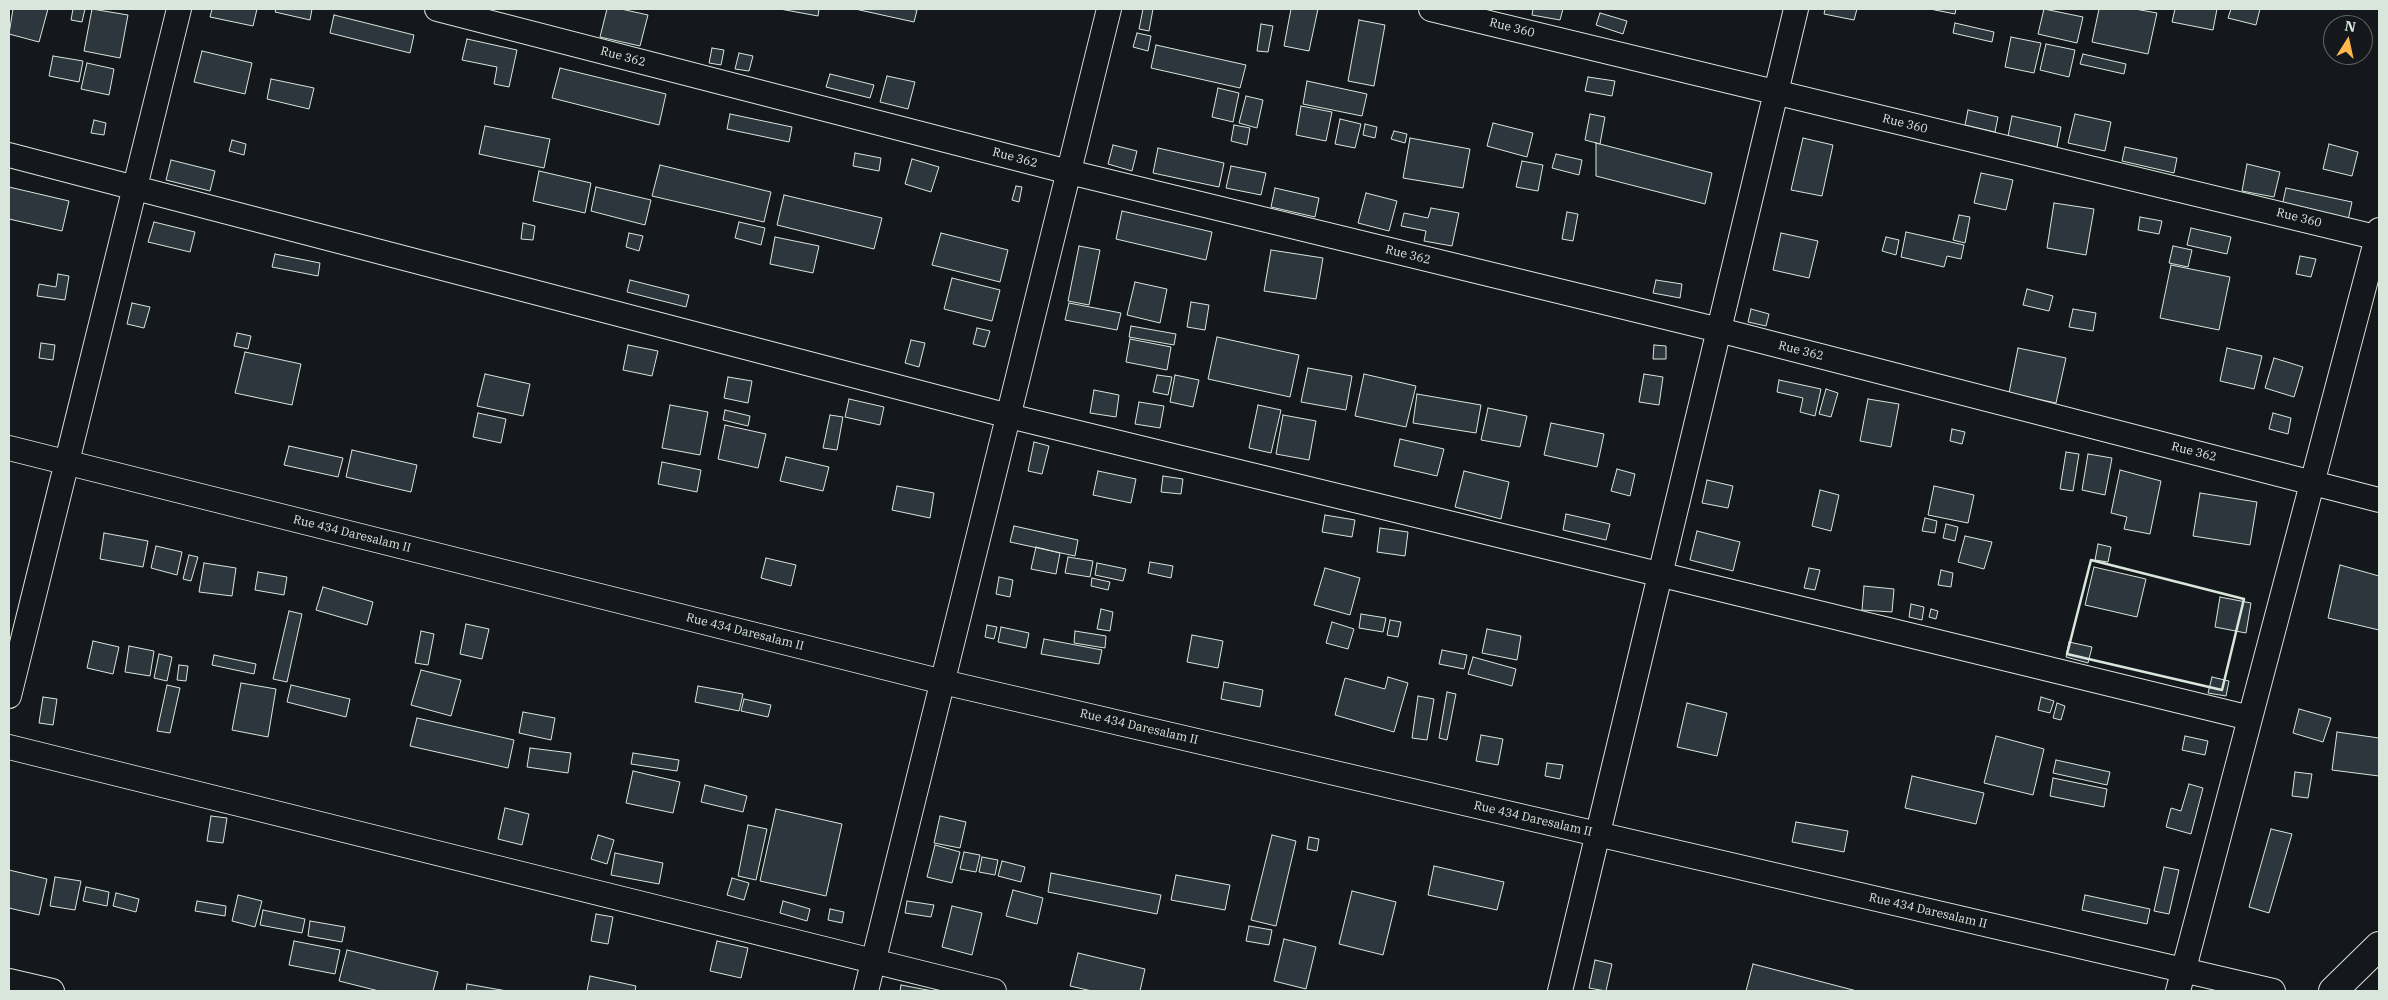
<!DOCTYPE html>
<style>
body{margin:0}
#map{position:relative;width:2388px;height:1000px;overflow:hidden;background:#14181c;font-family:"IBM Plex Serif",serif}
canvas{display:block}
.frame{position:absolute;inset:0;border:10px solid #d8e6dc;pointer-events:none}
.north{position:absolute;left:2323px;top:15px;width:50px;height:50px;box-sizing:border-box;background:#14181c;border:1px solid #626a69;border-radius:50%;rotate:10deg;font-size:14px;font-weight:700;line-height:20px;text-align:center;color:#d8e6dc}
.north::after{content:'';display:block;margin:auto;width:18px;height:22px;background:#ffb74d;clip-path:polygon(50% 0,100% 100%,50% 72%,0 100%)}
</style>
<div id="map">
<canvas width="2388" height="1000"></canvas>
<div class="frame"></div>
<div class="north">N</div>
</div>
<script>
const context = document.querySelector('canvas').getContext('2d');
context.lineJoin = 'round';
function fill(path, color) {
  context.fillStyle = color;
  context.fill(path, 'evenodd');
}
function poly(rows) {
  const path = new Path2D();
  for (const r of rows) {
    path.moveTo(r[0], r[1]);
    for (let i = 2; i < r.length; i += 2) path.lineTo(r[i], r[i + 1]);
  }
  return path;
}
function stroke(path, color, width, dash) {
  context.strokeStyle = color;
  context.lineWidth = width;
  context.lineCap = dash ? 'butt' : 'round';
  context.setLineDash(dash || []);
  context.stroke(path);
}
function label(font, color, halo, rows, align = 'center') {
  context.font = font + ' "IBM Plex Serif",serif';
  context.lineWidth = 4;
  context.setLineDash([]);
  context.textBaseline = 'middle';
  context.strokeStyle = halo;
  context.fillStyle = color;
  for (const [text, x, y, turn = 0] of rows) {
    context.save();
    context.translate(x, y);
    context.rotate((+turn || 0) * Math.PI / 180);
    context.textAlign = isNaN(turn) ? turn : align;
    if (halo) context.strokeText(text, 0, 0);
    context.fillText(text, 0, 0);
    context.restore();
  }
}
const building = poly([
 [13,9,48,9,39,42,9,34,13,9],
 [73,9,85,9,82,22,71,20,73,9],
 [92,9,128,15,120,58,84,51,92,9],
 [212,9,257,9,253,26,210,17,212,9],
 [276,9,312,9,310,20,275,12,276,9],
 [607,9,621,9,648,15,640,46,600,37,607,9],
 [780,9,819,9,818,16,780,9],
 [855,9,910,9,917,10,914,22,855,9],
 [1143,9,1153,9,1149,31,1139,29,1143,9],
 [1291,9,1318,9,1309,51,1284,46,1291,9],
 [1533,9,1563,9,1560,20,1532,15,1533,9],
 [1825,9,1857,9,1854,20,1824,14,1825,9],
 [1930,9,1956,9,1955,14,1930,9],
 [2044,9,2083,17,2077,43,2038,34,2044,9],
 [2099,9,2135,9,2157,13,2148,54,2092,42,2099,9],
 [2175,9,2217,9,2213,30,2172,22,2175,9],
 [2231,9,2260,9,2256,25,2228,18,2231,9],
 [1600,13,1627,21,1623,34,1596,25,1600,13],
 [334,15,414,35,410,53,330,33,334,15],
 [1359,20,1385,25,1374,86,1348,81,1359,20],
 [1955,23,1994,32,1992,42,1953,33,1955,23],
 [1261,24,1273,26,1268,52,1257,51,1261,24],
 [1137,33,1151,36,1148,51,1133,47,1137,33],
 [2011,37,2041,43,2034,73,2005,67,2011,37],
 [467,39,517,50,509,87,494,84,497,67,462,60,467,39],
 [2046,44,2075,50,2069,77,2040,70,2046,44],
 [1156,45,1246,65,1240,88,1151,68,1156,45],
 [712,48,724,50,721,65,709,63,712,48],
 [202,51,252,63,245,94,194,82,202,51],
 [739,53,753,56,749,71,735,69,739,53],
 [2083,54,2126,64,2124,74,2080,64,2083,54],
 [53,56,83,61,79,82,49,76,53,56],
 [87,63,114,69,109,95,81,89,87,63],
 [560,68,666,94,659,125,552,98,560,68],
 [830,74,874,85,870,98,826,87,830,74],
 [887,76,915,82,908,109,880,102,887,76],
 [1588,77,1615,81,1612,96,1585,91,1588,77],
 [271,79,314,88,309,109,267,99,271,79],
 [1307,81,1367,94,1362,116,1303,104,1307,81],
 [1218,88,1239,93,1233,122,1212,117,1218,88],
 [1246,96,1263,100,1257,128,1239,123,1246,96],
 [1301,106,1332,112,1326,141,1296,135,1301,106],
 [1968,110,1998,117,1995,132,1965,125,1968,110],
 [730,114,792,127,789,142,727,129,730,114],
 [1590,114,1605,117,1600,144,1585,140,1590,114],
 [2075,114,2111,122,2105,151,2068,143,2075,114],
 [2012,116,2061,127,2057,147,2008,136,2012,116],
 [1340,119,1361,124,1355,148,1335,144,1340,119],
 [94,120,106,123,104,135,91,133,94,120],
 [1493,123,1533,133,1527,157,1487,146,1493,123],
 [1365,124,1377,127,1375,138,1363,135,1365,124],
 [1234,125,1250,128,1247,145,1231,141,1234,125],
 [485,126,550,139,544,168,479,154,485,126],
 [1394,131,1407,134,1405,143,1391,139,1394,131],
 [1410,138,1470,149,1463,188,1403,178,1410,138],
 [1803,138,1833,145,1822,196,1791,190,1803,138],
 [232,140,246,144,244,155,229,151,232,140],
 [1596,143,1712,173,1705,204,1596,176,1596,143],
 [2329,144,2358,152,2352,176,2323,169,2329,144],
 [1113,145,1137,151,1132,171,1108,164,1113,145],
 [2125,147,2177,158,2174,173,2122,161,2125,147],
 [1158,148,1224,163,1219,187,1153,173,1158,148],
 [855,153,881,158,879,171,853,166,855,153],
 [1556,154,1582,160,1579,175,1552,168,1556,154],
 [912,159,939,167,931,192,905,184,912,159],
 [171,160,215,171,210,191,166,180,171,160],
 [1522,161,1543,165,1538,191,1516,187,1522,161],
 [2247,164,2280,172,2274,197,2242,191,2247,164],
 [660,165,771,192,764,222,652,196,660,165],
 [1231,166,1266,173,1261,195,1226,188,1231,166],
 [539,171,591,183,585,213,533,201,539,171],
 [1981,173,2013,180,2006,210,1974,203,1981,173],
 [1016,186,1022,187,1019,202,1012,200,1016,186],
 [9,187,69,201,62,231,9,219,9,187],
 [596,187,651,200,645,225,591,211,596,187],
 [1275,188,1319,198,1315,217,1271,207,1275,188],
 [2286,188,2352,202,2348,220,2282,206,2286,188],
 [1366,193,1397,201,1389,231,1358,223,1366,193],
 [784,195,882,218,874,249,777,225,784,195],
 [2054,203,2094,209,2086,255,2047,248,2054,203],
 [1431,208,1459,213,1452,246,1424,241,1426,231,1401,226,1404,213,1428,218,1431,208],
 [1122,211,1212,232,1206,260,1116,239,1122,211],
 [1567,212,1578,214,1573,241,1562,239,1567,212],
 [1959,215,1970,217,1965,243,1953,240,1959,215],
 [2140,217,2162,221,2159,234,2138,230,2140,217],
 [154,222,195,232,190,252,148,242,154,222],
 [739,222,765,228,761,245,735,238,739,222],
 [523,223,535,226,533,240,521,239,523,223],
 [2191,228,2231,237,2227,254,2187,245,2191,228],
 [1906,232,1964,245,1961,259,1947,256,1944,267,1901,257,1906,232],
 [629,233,643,236,639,251,626,247,629,233],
 [941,233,1008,250,1000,282,932,265,941,233],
 [1781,233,1818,241,1809,278,1773,270,1781,233],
 [775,237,819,246,813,273,770,264,775,237],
 [1886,237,1899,240,1896,255,1882,251,1886,237],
 [1079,246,1100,250,1089,305,1068,301,1079,246],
 [2173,246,2192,250,2188,267,2169,263,2173,246],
 [1271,250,1323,258,1316,299,1264,291,1271,250],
 [275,254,320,263,318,276,272,267,275,254],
 [2300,256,2316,259,2311,277,2296,274,2300,256],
 [2171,265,2230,277,2219,330,2160,318,2171,265],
 [58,274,69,276,65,300,37,296,39,284,56,287,58,274],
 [952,278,1000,290,992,321,944,309,952,278],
 [630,280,689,295,686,307,627,292,630,280],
 [1656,280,1682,284,1680,298,1653,293,1656,280],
 [1135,282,1167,289,1160,323,1127,315,1135,282],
 [2027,289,2053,296,2049,311,2023,305,2027,289],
 [1191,302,1209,305,1205,330,1187,327,1191,302],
 [132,303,150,307,144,328,127,324,132,303],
 [1069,303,1121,313,1117,330,1065,320,1069,303],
 [1751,309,1769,314,1766,326,1748,322,1751,309],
 [2073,309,2096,313,2093,331,2069,327,2073,309],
 [1131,326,1176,334,1174,345,1129,337,1131,326],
 [977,328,990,331,985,347,973,344,977,328],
 [237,333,251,336,248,349,234,346,237,333],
 [1217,337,1299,355,1290,397,1208,379,1217,337],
 [1130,339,1171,347,1167,370,1126,362,1130,339],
 [911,340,925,343,919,367,905,363,911,340],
 [41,343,55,345,53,360,39,358,41,343],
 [628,345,658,351,652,376,623,370,628,345],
 [1654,345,1666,346,1666,359,1653,359,1654,345],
 [2018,348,2066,358,2056,403,2009,393,2018,348],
 [2227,348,2262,356,2254,389,2220,381,2227,348],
 [245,352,301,364,292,405,235,393,245,352],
 [2274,358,2303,367,2294,397,2265,388,2274,358],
 [1308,368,1352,376,1346,410,1301,402,1308,368],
 [485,374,530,384,523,416,477,406,485,374],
 [1364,374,1416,386,1406,427,1355,416,1364,374],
 [1644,374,1663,377,1659,405,1639,402,1644,374],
 [1157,375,1172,377,1168,395,1153,392,1157,375],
 [1175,375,1199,380,1193,407,1170,402,1175,375],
 [728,377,752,381,748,403,724,398,728,377],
 [1779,380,1821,389,1815,416,1800,412,1803,398,1777,392,1779,380],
 [1826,389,1838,393,1831,417,1819,414,1826,389],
 [1094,390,1119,395,1116,417,1090,413,1094,390],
 [1417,394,1481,405,1476,433,1413,423,1417,394],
 [849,399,884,407,880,425,845,417,849,399],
 [1868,399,1899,404,1891,447,1860,441,1868,399],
 [1139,402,1164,406,1160,428,1135,424,1139,402],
 [670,405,708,412,700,455,662,448,670,405],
 [1258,405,1281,410,1271,453,1249,448,1258,405],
 [1488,408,1527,416,1520,447,1481,440,1488,408],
 [725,410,750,416,748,426,723,420,725,410],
 [478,413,506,419,501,443,473,437,478,413],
 [2273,413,2291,418,2288,434,2269,429,2273,413],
 [830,415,843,417,837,450,823,448,830,415],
 [1283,415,1316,421,1309,460,1276,454,1283,415],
 [1551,423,1604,434,1597,467,1544,455,1551,423],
 [725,425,766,434,758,468,718,459,725,425],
 [1952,429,1965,432,1962,444,1950,441,1952,429],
 [1400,439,1444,449,1437,476,1394,466,1400,439],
 [1034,442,1049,446,1042,474,1028,471,1034,442],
 [289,446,343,458,338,477,284,465,289,446],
 [352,450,417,465,411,492,346,477,352,450],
 [2066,452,2079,454,2073,491,2060,489,2066,452],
 [2088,454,2112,458,2105,495,2082,490,2088,454],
 [786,457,829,467,823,491,780,481,786,457],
 [662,462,701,470,697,492,658,484,662,462],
 [1617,469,1635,474,1630,496,1611,491,1617,469],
 [2120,470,2161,481,2150,534,2124,529,2127,517,2111,513,2120,470],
 [1098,471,1136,479,1131,503,1093,495,1098,471],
 [1464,471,1509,482,1501,519,1455,507,1464,471],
 [1163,476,1183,479,1181,494,1161,492,1163,476],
 [1707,480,1733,486,1728,508,1702,503,1707,480],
 [897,486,934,493,930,518,892,510,897,486],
 [1934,486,1974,495,1968,523,1928,515,1934,486],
 [1820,490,1839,495,1831,531,1812,526,1820,490],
 [2200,493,2257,502,2250,545,2193,536,2200,493],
 [1566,514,1610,524,1606,540,1563,530,1566,514],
 [1325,515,1355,520,1352,537,1322,532,1325,515],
 [1925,518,1937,521,1935,533,1922,531,1925,518],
 [1946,524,1958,527,1955,541,1943,538,1946,524],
 [1014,526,1078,540,1075,556,1010,542,1014,526],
 [1380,528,1408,532,1405,556,1377,552,1380,528],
 [1697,531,1740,542,1733,571,1690,560,1697,531],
 [104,533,148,541,143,567,100,559,104,533],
 [1965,536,1992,542,1984,569,1958,562,1965,536],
 [2098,544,2111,547,2108,562,2095,560,2098,544],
 [156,546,182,552,177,575,151,568,156,546],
 [1036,547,1060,553,1056,574,1031,569,1036,547],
 [189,555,198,557,191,581,183,579,189,555],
 [1068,557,1093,561,1090,577,1065,573,1068,557],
 [766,558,796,565,791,586,761,578,766,558],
 [1150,562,1173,566,1171,578,1148,573,1150,562],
 [204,563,236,568,232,596,199,592,204,563],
 [1097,563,1126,569,1123,581,1095,575,1097,563],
 [2340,565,2379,576,2379,630,2328,618,2340,565],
 [2094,567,2146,579,2137,617,2085,605,2094,567],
 [1325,568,1360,578,1350,615,1314,605,1325,568],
 [1809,568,1820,570,1815,590,1804,588,1809,568],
 [1941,570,1953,573,1951,587,1938,585,1941,570],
 [258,572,287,577,284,595,255,590,258,572],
 [999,577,1013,580,1010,597,996,594,999,577],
 [1092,578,1110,582,1108,590,1091,586,1092,578],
 [1864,586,1894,589,1892,612,1862,610,1864,586],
 [323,587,373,602,367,625,316,610,323,587],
 [2220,597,2251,603,2246,633,2215,627,2220,597],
 [1911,604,1924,607,1922,620,1909,617,1911,604],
 [1101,609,1113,612,1110,631,1097,629,1101,609],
 [1931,609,1938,611,1936,619,1929,617,1931,609],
 [289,611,302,614,287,682,273,679,289,611],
 [1361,614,1386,618,1383,632,1359,628,1361,614],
 [1390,620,1401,622,1398,637,1387,635,1390,620],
 [1332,622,1354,629,1348,649,1326,643,1332,622],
 [466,624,489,629,482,659,460,654,466,624],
 [987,625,997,627,994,639,985,637,987,625],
 [1001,627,1029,633,1026,648,998,642,1001,627],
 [1487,629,1521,636,1517,660,1482,653,1487,629],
 [421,631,434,634,428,665,415,663,421,631],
 [1075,631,1106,636,1105,648,1074,643,1075,631],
 [1192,635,1223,641,1218,668,1187,662,1192,635],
 [1044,639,1102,650,1099,664,1041,654,1044,639],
 [93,641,119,647,113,674,87,668,93,641],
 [2069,642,2092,647,2088,663,2066,657,2069,642],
 [129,646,154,651,150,676,125,672,129,646],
 [1442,650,1467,655,1464,669,1439,664,1442,650],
 [159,654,172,657,167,681,154,678,159,654],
 [214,655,256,664,254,674,212,665,214,655],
 [1473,657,1516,669,1512,686,1468,674,1473,657],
 [179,665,188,666,186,681,177,680,179,665],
 [421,670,461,680,451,716,411,705,421,670],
 [1388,677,1408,683,1394,732,1335,715,1345,678,1385,689,1388,677],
 [2212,677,2229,681,2226,696,2208,693,2212,677],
 [1224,682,1263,690,1260,707,1221,699,1224,682],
 [241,683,276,689,268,737,232,730,241,683],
 [167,685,180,688,170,733,157,731,167,685],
 [291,685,350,699,346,717,287,702,291,685],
 [698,686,743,694,739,711,695,702,698,686],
 [1447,692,1456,694,1447,740,1439,738,1447,692],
 [1418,696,1434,699,1427,740,1412,738,1418,696],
 [43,697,57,699,53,725,39,723,43,697],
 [2041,697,2054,701,2050,713,2038,710,2041,697],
 [744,699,771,705,768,717,741,711,744,699],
 [1687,703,1727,713,1717,756,1677,747,1687,703],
 [2057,703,2065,706,2061,720,2053,718,2057,703],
 [2299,709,2331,718,2323,742,2293,733,2299,709],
 [523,712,555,718,551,740,519,733,523,712],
 [417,718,514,740,508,768,410,746,417,718],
 [2337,732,2379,738,2379,776,2332,770,2337,732],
 [1481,735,1503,739,1498,765,1476,761,1481,735],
 [1996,736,2044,749,2033,795,1984,783,1996,736],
 [2185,736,2208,741,2205,755,2182,750,2185,736],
 [530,748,571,753,568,773,527,767,530,748],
 [633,753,679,760,677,771,631,764,633,753],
 [2056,760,2110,772,2107,785,2053,773,2056,760],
 [1547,763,1563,765,1560,779,1545,776,1547,763],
 [633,771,680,782,673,813,626,803,633,771],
 [2295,772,2312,774,2308,798,2292,796,2295,772],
 [1912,776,1984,793,1976,824,1905,808,1912,776],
 [2053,778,2107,789,2104,807,2050,796,2053,778],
 [2189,784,2203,788,2191,834,2166,827,2171,808,2181,811,2189,784],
 [705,785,747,796,743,812,701,802,705,785],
 [505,808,529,814,522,845,498,839,505,808],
 [776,809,842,824,826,896,760,881,776,809],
 [211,816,227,818,223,843,207,841,211,816],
 [940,816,966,822,960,848,934,843,940,816],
 [1796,822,1848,831,1844,852,1792,842,1796,822],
 [748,825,767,829,756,880,738,876,748,825],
 [2271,829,2292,834,2269,913,2249,907,2271,829],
 [598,835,614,840,607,864,591,859,598,835],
 [1272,835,1296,841,1276,926,1251,920,1272,835],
 [1309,837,1319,839,1317,851,1307,849,1309,837],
 [935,845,960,852,952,883,927,877,935,845],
 [964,852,980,855,976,872,960,869,964,852],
 [615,853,663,863,659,884,611,875,615,853],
 [982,857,998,860,995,875,979,872,982,857],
 [1002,861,1025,867,1021,882,998,876,1002,861],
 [1434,866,1504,882,1497,910,1428,895,1434,866],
 [2164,867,2179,870,2169,914,2154,911,2164,867],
 [9,870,47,879,39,915,9,908,9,870],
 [1051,873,1161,895,1157,914,1048,892,1051,873],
 [1176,875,1230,885,1225,910,1171,900,1176,875],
 [55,877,81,881,75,910,50,906,55,877],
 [732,878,749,883,744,900,727,895,732,878],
 [86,887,109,892,107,906,83,901,86,887],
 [1013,890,1043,898,1037,924,1006,916,1013,890],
 [1352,891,1396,902,1383,955,1339,944,1352,891],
 [116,893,139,899,136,912,113,906,116,893],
 [238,895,262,901,255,927,232,921,238,895],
 [2085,895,2150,909,2147,924,2082,910,2085,895],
 [197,901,226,906,225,916,195,911,197,901],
 [783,901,810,909,807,921,780,913,783,901],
 [907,901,934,905,931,917,905,913,907,901],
 [952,906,982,913,972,955,942,947,952,906],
 [830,909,844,912,842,923,828,920,830,909],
 [263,910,305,919,302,933,260,925,263,910],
 [596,914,613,917,608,944,591,941,596,914],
 [310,921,345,927,342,942,308,936,310,921],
 [1249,926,1272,930,1269,945,1246,941,1249,926],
 [1284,939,1316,947,1306,989,1274,981,1284,939],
 [294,941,340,950,335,974,289,965,294,941],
 [717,941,748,948,741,978,710,971,717,941],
 [347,950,438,972,433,991,379,991,339,981,347,950],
 [1078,953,1145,969,1140,991,1092,991,1070,986,1078,953],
 [1595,960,1612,964,1606,991,1589,988,1595,960],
 [1753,964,1857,991,1746,991,1753,964],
 [590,976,636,986,635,991,587,991,590,976],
 [467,984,507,991,466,991,467,984],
 [901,985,933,991,900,991,901,985]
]);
fill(building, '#2c363c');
stroke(building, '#d8e6dc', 1);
const street = poly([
 [437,9,1069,172,1719,330,2379,500],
 [1431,9,2379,238],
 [9,155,1009,416,2250,718],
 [9,448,943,682,2273,991],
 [9,696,179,9],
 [9,747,994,991],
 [9,981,52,991],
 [866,991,1109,9],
 [1560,991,1796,9],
 [2178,991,2379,230]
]);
const primary = poly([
 [2333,991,2379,946]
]);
stroke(street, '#d8e6dc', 26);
stroke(primary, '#d8e6dc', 30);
stroke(street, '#14181c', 24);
stroke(primary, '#14181c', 28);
stroke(poly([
 [2091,560,2244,599,2222,690,2067,654,2091,560]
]), '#d8e6dc', 2.5);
label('12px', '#d8e6dc', '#14181c', [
 ["Rue 360",1512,28,14],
 ["Rue 362",623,57,15],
 ["Rue 360",1905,124,14],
 ["Rue 362",1015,158,15],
 ["Rue 360",2299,218,14],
 ["Rue 362",1408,255,14],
 ["Rue 362",1801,351,14],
 ["Rue 362",2194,452,14],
 ["Rue 434 Daresalam II",352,534,14],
 ["Rue 434 Daresalam II",745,632,14],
 ["Rue 434 Daresalam II",1139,727,13],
 ["Rue 434 Daresalam II",1533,819,13],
 ["Rue 434 Daresalam II",1928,911,13]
]);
</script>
